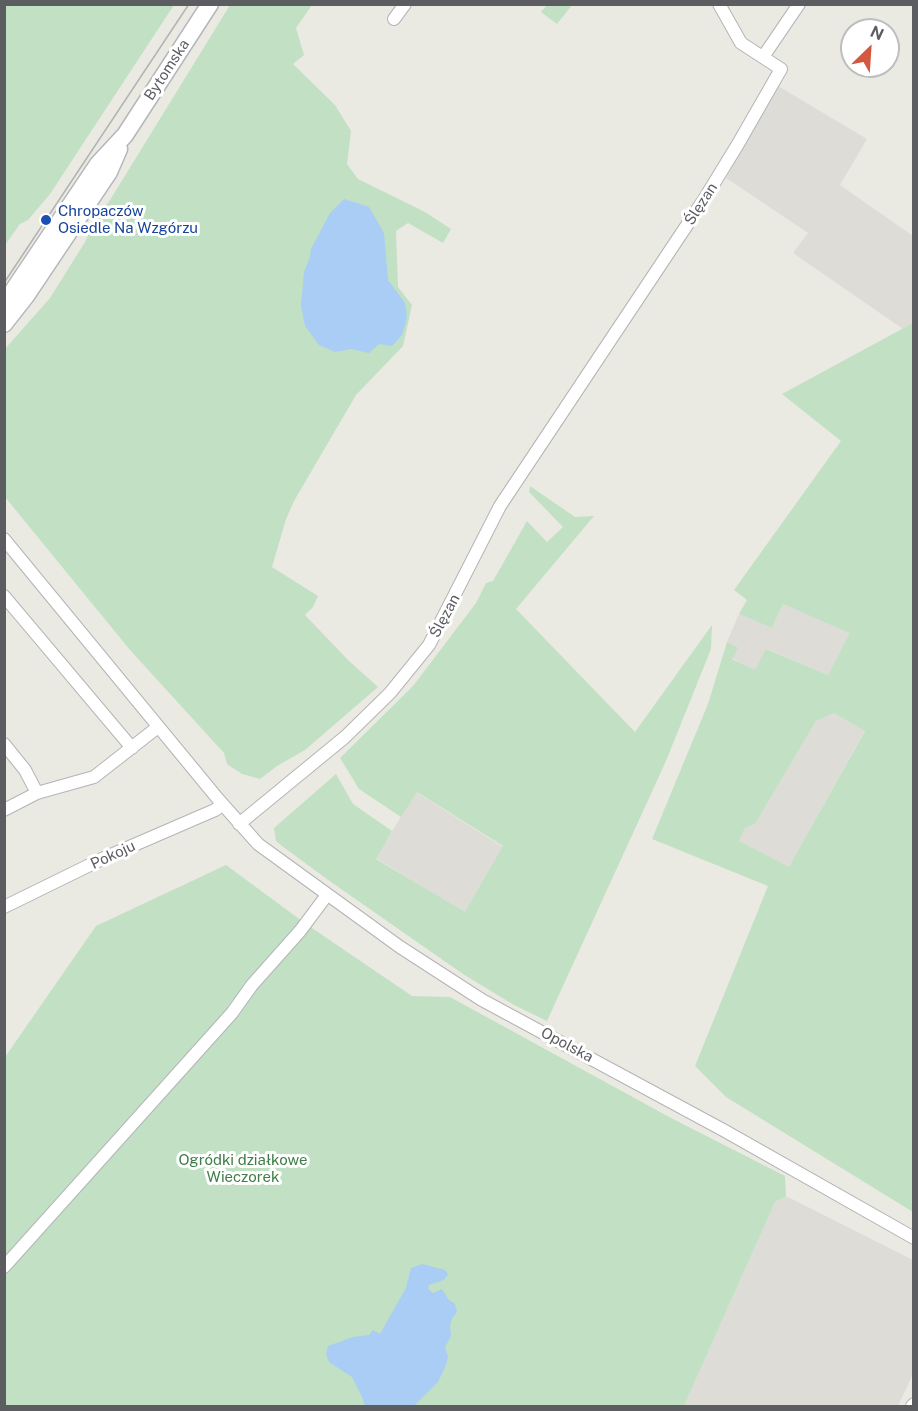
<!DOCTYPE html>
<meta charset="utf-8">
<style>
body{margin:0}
#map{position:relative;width:918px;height:1411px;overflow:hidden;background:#ebeae2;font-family:"Public Sans",sans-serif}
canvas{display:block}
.frame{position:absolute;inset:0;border:6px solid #5b5d61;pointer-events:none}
.north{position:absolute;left:840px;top:18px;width:60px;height:60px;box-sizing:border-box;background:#fff;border:2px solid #bdbec0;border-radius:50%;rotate:25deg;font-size:16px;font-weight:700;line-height:24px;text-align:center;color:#5b5d61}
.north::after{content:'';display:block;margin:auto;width:21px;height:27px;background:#d45840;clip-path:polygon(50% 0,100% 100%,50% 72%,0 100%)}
</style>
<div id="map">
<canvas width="918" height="1411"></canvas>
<div class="frame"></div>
<div class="north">N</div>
</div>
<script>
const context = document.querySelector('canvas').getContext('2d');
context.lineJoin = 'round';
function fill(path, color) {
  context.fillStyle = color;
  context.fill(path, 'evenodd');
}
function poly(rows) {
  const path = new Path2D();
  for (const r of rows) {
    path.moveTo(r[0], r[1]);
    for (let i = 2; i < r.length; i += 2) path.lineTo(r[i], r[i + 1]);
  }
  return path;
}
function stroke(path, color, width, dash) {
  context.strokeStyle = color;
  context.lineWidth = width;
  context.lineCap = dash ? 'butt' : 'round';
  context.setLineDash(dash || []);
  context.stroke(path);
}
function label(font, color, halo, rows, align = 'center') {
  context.font = font + ' "Public Sans",sans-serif';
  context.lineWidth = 6;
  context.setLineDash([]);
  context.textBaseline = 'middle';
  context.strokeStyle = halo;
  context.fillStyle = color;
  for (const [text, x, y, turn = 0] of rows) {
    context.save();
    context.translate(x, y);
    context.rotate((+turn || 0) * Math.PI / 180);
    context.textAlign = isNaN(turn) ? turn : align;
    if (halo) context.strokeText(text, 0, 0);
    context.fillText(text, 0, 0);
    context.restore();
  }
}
fill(poly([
 [778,86,867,139,840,185,913,236,913,323,903,329,793,253,808,233,726,178],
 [783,604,851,632,828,675,767,649,755,671,732,658,727,642,739,614,772,628],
 [834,713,865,730,789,868,739,841,745,828,755,824,816,721],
 [416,792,503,847,465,913,376,858],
 [786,1196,913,1260,913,1374,898,1406,684,1406,775,1202]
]), '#dddcd7');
fill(poly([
 [4,5,174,5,50,194,28,220,20,224,5,245],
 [230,5,312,5,296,28,304,55,293,64,335,105,351,131,347,164,358,179,425,212,451,229,443,243,408,223,396,231,398,287,412,305,403,346,356,395,294,501,286,519,272,567,318,596,313,607,305,615,349,661,378,687,305,750,277,766,260,779,242,774,227,764,224,753,130,650,5,497,4,350,50,298,85,242,98,215,110,200],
 [547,5,547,4,572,5,557,24,541,12],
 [913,323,913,1212,726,1097,695,1066,768,886,652,839,708,704,727,642,738,648,732,659,755,670,766,649,828,675,850,633,783,604,772,628,739,614,747,600,734,590,841,441,782,394],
 [834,713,865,731,789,867,739,841,745,828,755,824,816,721],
 [530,486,575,517,594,516,516,609,635,732,712,625,711,649,666,761,547,1021,514,1005,463,974,331,882,282,846,276,841,274,828,336,774,353,804,392,831,376,859,465,912,503,846,417,792,401,817,359,789,340,758,413,686,476,603,486,583,493,581,527,521,547,542,563,527,529,492],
 [226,865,306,924,412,996,450,997,671,1118,785,1176,786,1196,775,1202,684,1406,5,1406,5,1057,96,926]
]), '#c1e0c4');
fill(poly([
 [344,199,369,207,384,233,388,280,405,303,407,318,402,335,392,346,379,344,369,353,351,349,335,352,319,345,305,326,301,305,304,272,310,257,311,249,330,213],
 [422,1264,445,1270,448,1274,444,1280,429,1285,428,1289,433,1293,442,1289,449,1300,455,1304,457,1312,452,1318,450,1326,451,1336,445,1347,448,1357,446,1365,438,1382,414,1406,365,1406,362,1397,352,1377,329,1362,326,1354,328,1346,353,1337,369,1335,373,1330,380,1334,406,1288,411,1268]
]), '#a9cdf4');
const minor = poly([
 [394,19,405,4],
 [763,57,799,4],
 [4,539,218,799,258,844,400,947,482,1000,725,1131,914,1238],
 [4,596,132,748],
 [4,744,25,770,37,793],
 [4,810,37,793,94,777,158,727],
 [239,824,345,737,390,693,429,645,500,506,705,198,738,144,781,69,741,43,719,4],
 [4,907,104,858,215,810,222,805],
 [4,1267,232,1013,252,985,300,931,327,895],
 [912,1406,914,1404]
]);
const secondary = poly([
 [4,304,98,164,125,135,210,4],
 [4,324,26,296,109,172,119,149]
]);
stroke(minor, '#b3b4b8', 14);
stroke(secondary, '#b4b6bb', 19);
stroke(minor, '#fff', 12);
stroke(secondary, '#fff', 16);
stroke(poly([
 [4,283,189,4]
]), '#b2b3b3', 1.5);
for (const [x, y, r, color] of [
 [46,220,6,"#1a4fb4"]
]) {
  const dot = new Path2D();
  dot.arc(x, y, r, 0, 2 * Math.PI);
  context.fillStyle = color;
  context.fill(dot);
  stroke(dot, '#fff', 2);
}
label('15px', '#5b5d61', '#fff', [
 ["Bytomska",167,70,-57],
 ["Ślęzan",701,204,-57],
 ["Ślęzan",445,616,-62],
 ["Pokoju",113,855,-25],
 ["Opolska",567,1045,28]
]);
label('15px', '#164399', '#fff', [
 ["Chropaczów",58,211],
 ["Osiedle Na Wzgórzu",58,228]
], 'left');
label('15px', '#3e7d46', '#fff', [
 ["Ogródki działkowe",243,1160],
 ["Wieczorek",243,1177]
]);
</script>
